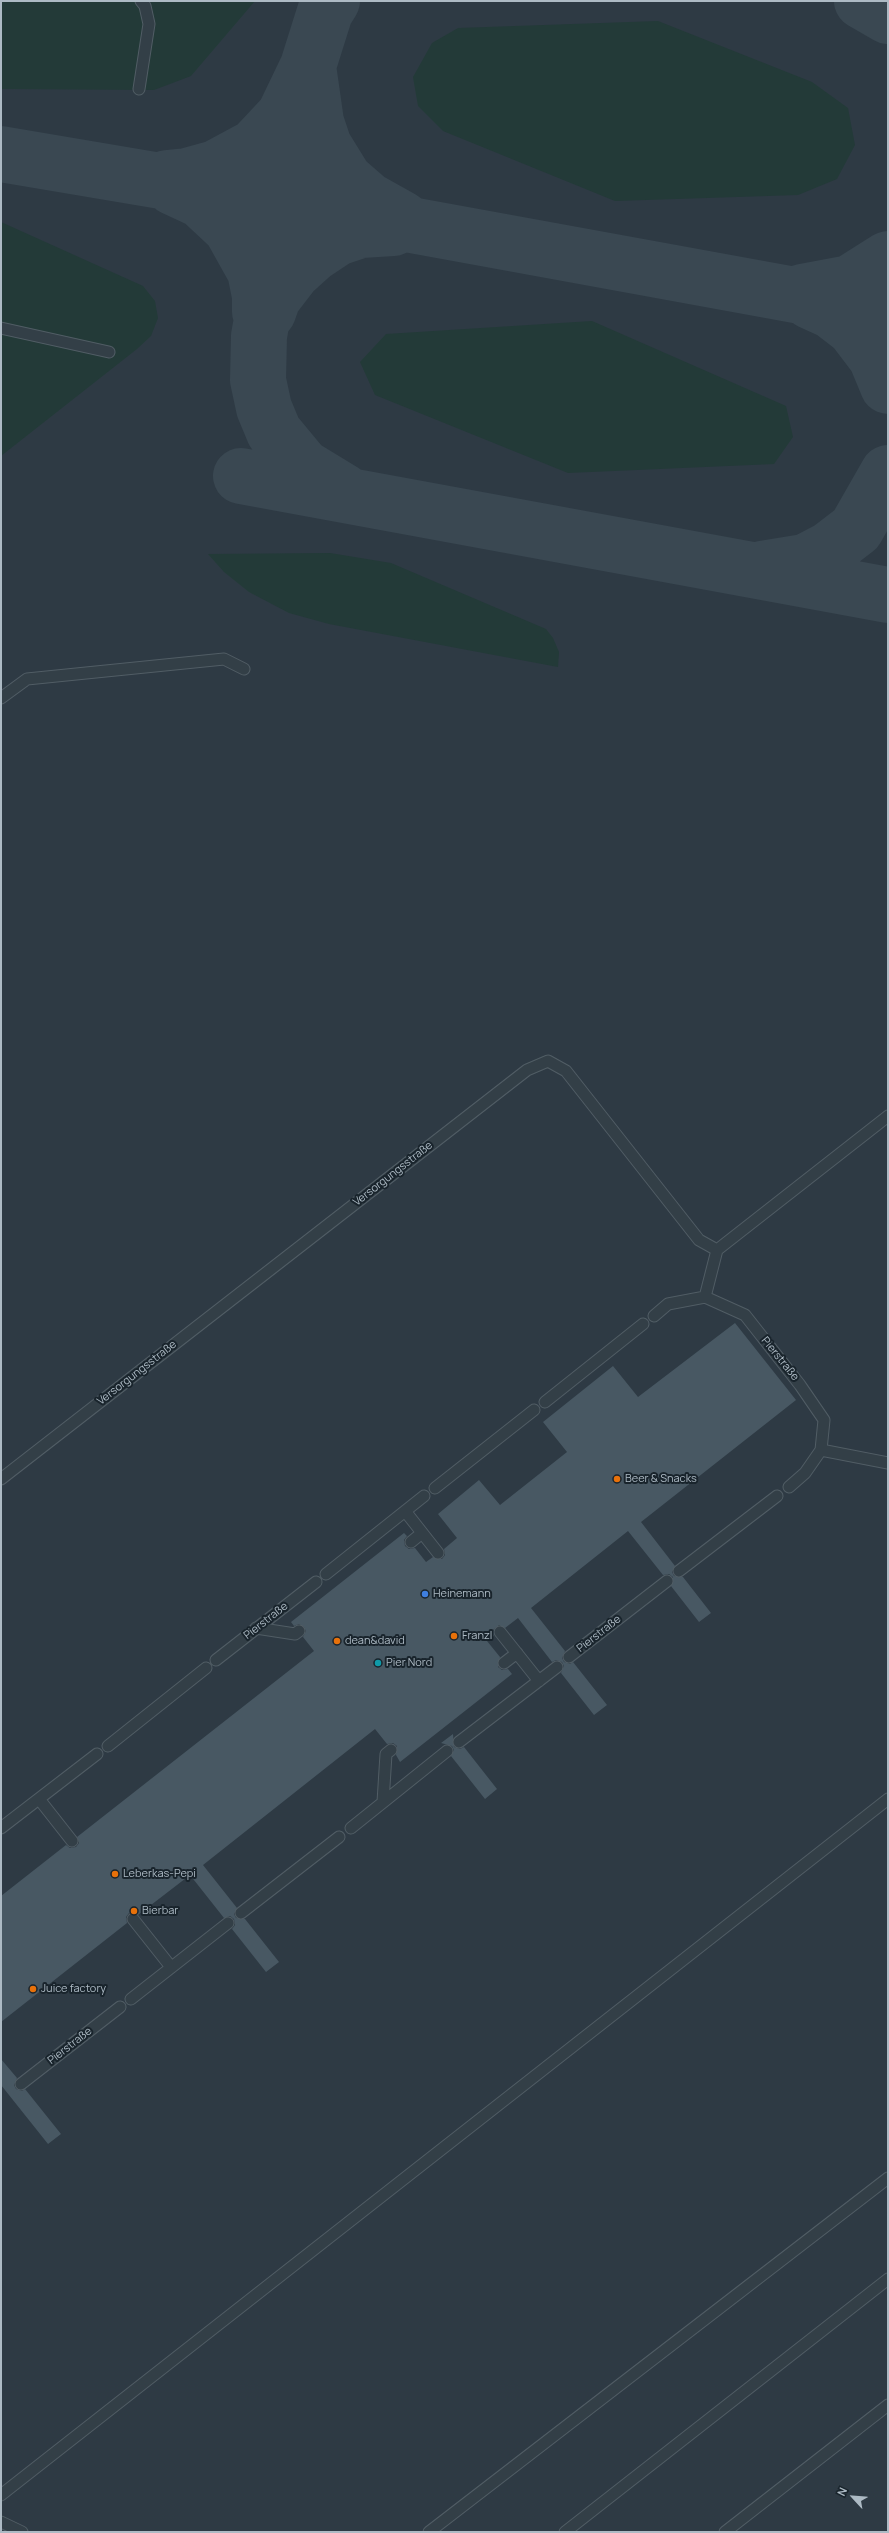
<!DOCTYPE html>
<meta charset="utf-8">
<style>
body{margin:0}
#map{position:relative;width:889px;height:2533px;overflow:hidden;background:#202d37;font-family:Manrope,sans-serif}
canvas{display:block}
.frame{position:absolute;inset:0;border:2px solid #adbac4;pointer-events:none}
.north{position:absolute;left:833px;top:2477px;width:40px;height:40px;-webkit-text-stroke:3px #19242c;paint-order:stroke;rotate:296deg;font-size:11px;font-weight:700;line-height:16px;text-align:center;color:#adbac4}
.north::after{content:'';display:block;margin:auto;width:14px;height:18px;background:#adbac4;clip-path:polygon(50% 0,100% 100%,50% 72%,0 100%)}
</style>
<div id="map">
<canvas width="889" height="2533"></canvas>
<div class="frame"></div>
<div class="north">N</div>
</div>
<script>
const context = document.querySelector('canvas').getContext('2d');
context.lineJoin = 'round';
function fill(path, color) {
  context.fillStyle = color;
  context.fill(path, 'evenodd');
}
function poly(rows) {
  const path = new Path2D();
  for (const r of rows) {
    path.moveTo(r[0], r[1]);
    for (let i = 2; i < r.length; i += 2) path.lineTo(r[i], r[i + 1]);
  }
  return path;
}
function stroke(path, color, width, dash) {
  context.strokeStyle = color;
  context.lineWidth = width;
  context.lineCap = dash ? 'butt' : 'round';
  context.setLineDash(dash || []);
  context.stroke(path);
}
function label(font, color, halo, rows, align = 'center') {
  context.font = font + ' Manrope,sans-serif';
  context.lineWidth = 4;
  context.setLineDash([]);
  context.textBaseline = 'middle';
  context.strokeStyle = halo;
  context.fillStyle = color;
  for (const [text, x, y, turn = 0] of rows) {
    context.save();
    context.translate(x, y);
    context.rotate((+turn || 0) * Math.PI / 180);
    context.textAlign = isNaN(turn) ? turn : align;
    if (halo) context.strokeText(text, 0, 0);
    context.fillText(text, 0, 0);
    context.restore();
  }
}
fill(poly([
 [1,1,888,1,888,2532,1,2532]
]), '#2e3a44');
fill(poly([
 [1,1,255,1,191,76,154,90,1,89],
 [658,21,812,82,848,108,855,145,837,179,798,195,615,201,443,131,418,106,413,77,432,43,458,28],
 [1,222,143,286,155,301,158,318,151,336,137,349,1,456],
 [592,321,786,406,793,437,774,464,568,473,375,395,360,362,386,334],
 [330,553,391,563,546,629,553,638,559,652,558,667,329,624,289,613,249,592,224,572,208,554]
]), '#233a38');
stroke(poly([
 [332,1,325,12,308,66,259,336,258,380,264,408,274,432,303,467,344,492],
 [862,1,888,16],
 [1,154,285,202,888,312],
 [167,178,187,176,216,168,255,147,284,116,308,66,316,122,324,146,345,180,368,200,402,219],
 [173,187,201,200,231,228,255,271,260,296,260,312],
 [802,292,850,283,888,259],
 [810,301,832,311,854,328,876,357,888,386],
 [268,312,273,298,293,272,313,254,337,238,361,230,393,228],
 [241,476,888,595],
 [762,569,805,562,830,549,856,529,888,473]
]), '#3a4852', 56);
fill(poly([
 [735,1323,796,1400,641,1522,675,1566,672,1572,674,1576,683,1577,711,1613,699,1622,671,1586,673,1577,669,1574,663,1575,628,1531,531,1608,565,1651,562,1658,564,1662,570,1664,573,1662,607,1705,594,1715,561,1673,564,1666,562,1662,556,1660,552,1662,518,1618,505,1628,499,1625,493,1630,494,1636,487,1641,500,1657,498,1667,502,1670,508,1669,512,1674,400,1762,396,1755,397,1746,393,1743,387,1744,375,1729,203,1865,237,1908,234,1914,236,1918,245,1919,279,1962,266,1972,232,1929,235,1925,234,1919,230,1916,224,1918,190,1875,138,1915,129,1913,126,1917,127,1923,1,2022,1,1896,66,1845,70,1848,76,1847,79,1843,77,1837,314,1651,303,1637,306,1631,304,1627,299,1624,294,1626,291,1622,404,1533,407,1536,404,1540,405,1546,409,1549,415,1548,426,1562,433,1557,442,1559,445,1555,444,1549,457,1538,438,1514,479,1480,500,1505,567,1452,543,1422,613,1366,638,1397],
 [453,1734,454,1747,460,1749,464,1747,497,1789,485,1799,451,1756,454,1750,452,1746,441,1743],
 [1,2059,17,2078,14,2085,16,2089,22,2091,25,2089,61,2134,48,2144,1,2085]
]), '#485863');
const lane = poly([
 [139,89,149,24,145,6,141,1],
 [1,328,109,352],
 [1,698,27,679,224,659,244,669],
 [717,1250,888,1116],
 [654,1316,668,1304,705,1297,745,1315,800,1385,824,1420,821,1450,805,1473,789,1487],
 [545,1402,643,1324],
 [821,1450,888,1463],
 [1,1479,527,1070,548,1061,566,1071,699,1240,717,1250,705,1297],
 [435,1488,534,1410],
 [405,1511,438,1553],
 [411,1542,422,1533],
 [679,1571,777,1496],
 [326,1574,424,1496],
 [256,1628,295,1634,299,1631],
 [500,1632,539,1681],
 [569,1657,667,1581],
 [216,1660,316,1582],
 [504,1663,517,1653],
 [459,1742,557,1667],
 [108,1746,206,1668],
 [39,1799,72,1841],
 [383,1802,386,1754,391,1750],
 [1,1828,97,1754],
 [351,1828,447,1751],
 [241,1913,339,1837],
 [133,1919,171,1967],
 [131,1999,228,1923],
 [21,2084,120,2007],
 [1,2495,888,1799],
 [1,2522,22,2532],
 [429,2532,888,2178],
 [565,2532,888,2279],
 [725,2532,888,2405]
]);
stroke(lane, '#515d65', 13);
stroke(lane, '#333f47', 11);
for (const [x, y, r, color] of [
 [617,1479,4,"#e8710a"],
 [425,1594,4,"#3f7fe0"],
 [454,1636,4,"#e8710a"],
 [337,1641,4,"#e8710a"],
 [378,1663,4,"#0f9aa8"],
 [115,1874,4,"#e8710a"],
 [134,1911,4,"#e8710a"],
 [33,1989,4,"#e8710a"]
]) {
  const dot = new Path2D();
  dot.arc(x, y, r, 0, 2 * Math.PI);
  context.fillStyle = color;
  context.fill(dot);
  stroke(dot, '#19242c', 1.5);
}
label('11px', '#adbac4', '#19242c', [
 ["Versorgungsstraße",393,1174,-38],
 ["Pierstraße",780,1359,51],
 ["Versorgungsstraße",137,1373,-38],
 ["Pierstraße",266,1621,-38],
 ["Pierstraße",599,1634,-38],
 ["Pierstraße",70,2046,-38]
]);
label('11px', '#adbac4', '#19242c', [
 ["Beer & Snacks",625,1479],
 ["Heinemann",433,1594],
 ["Franzl",462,1636],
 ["dean&david",345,1641],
 ["Pier Nord",386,1663],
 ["Leberkas-Pepi",123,1874],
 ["Bierbar",142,1911],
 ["Juice factory",41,1989]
], 'left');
</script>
